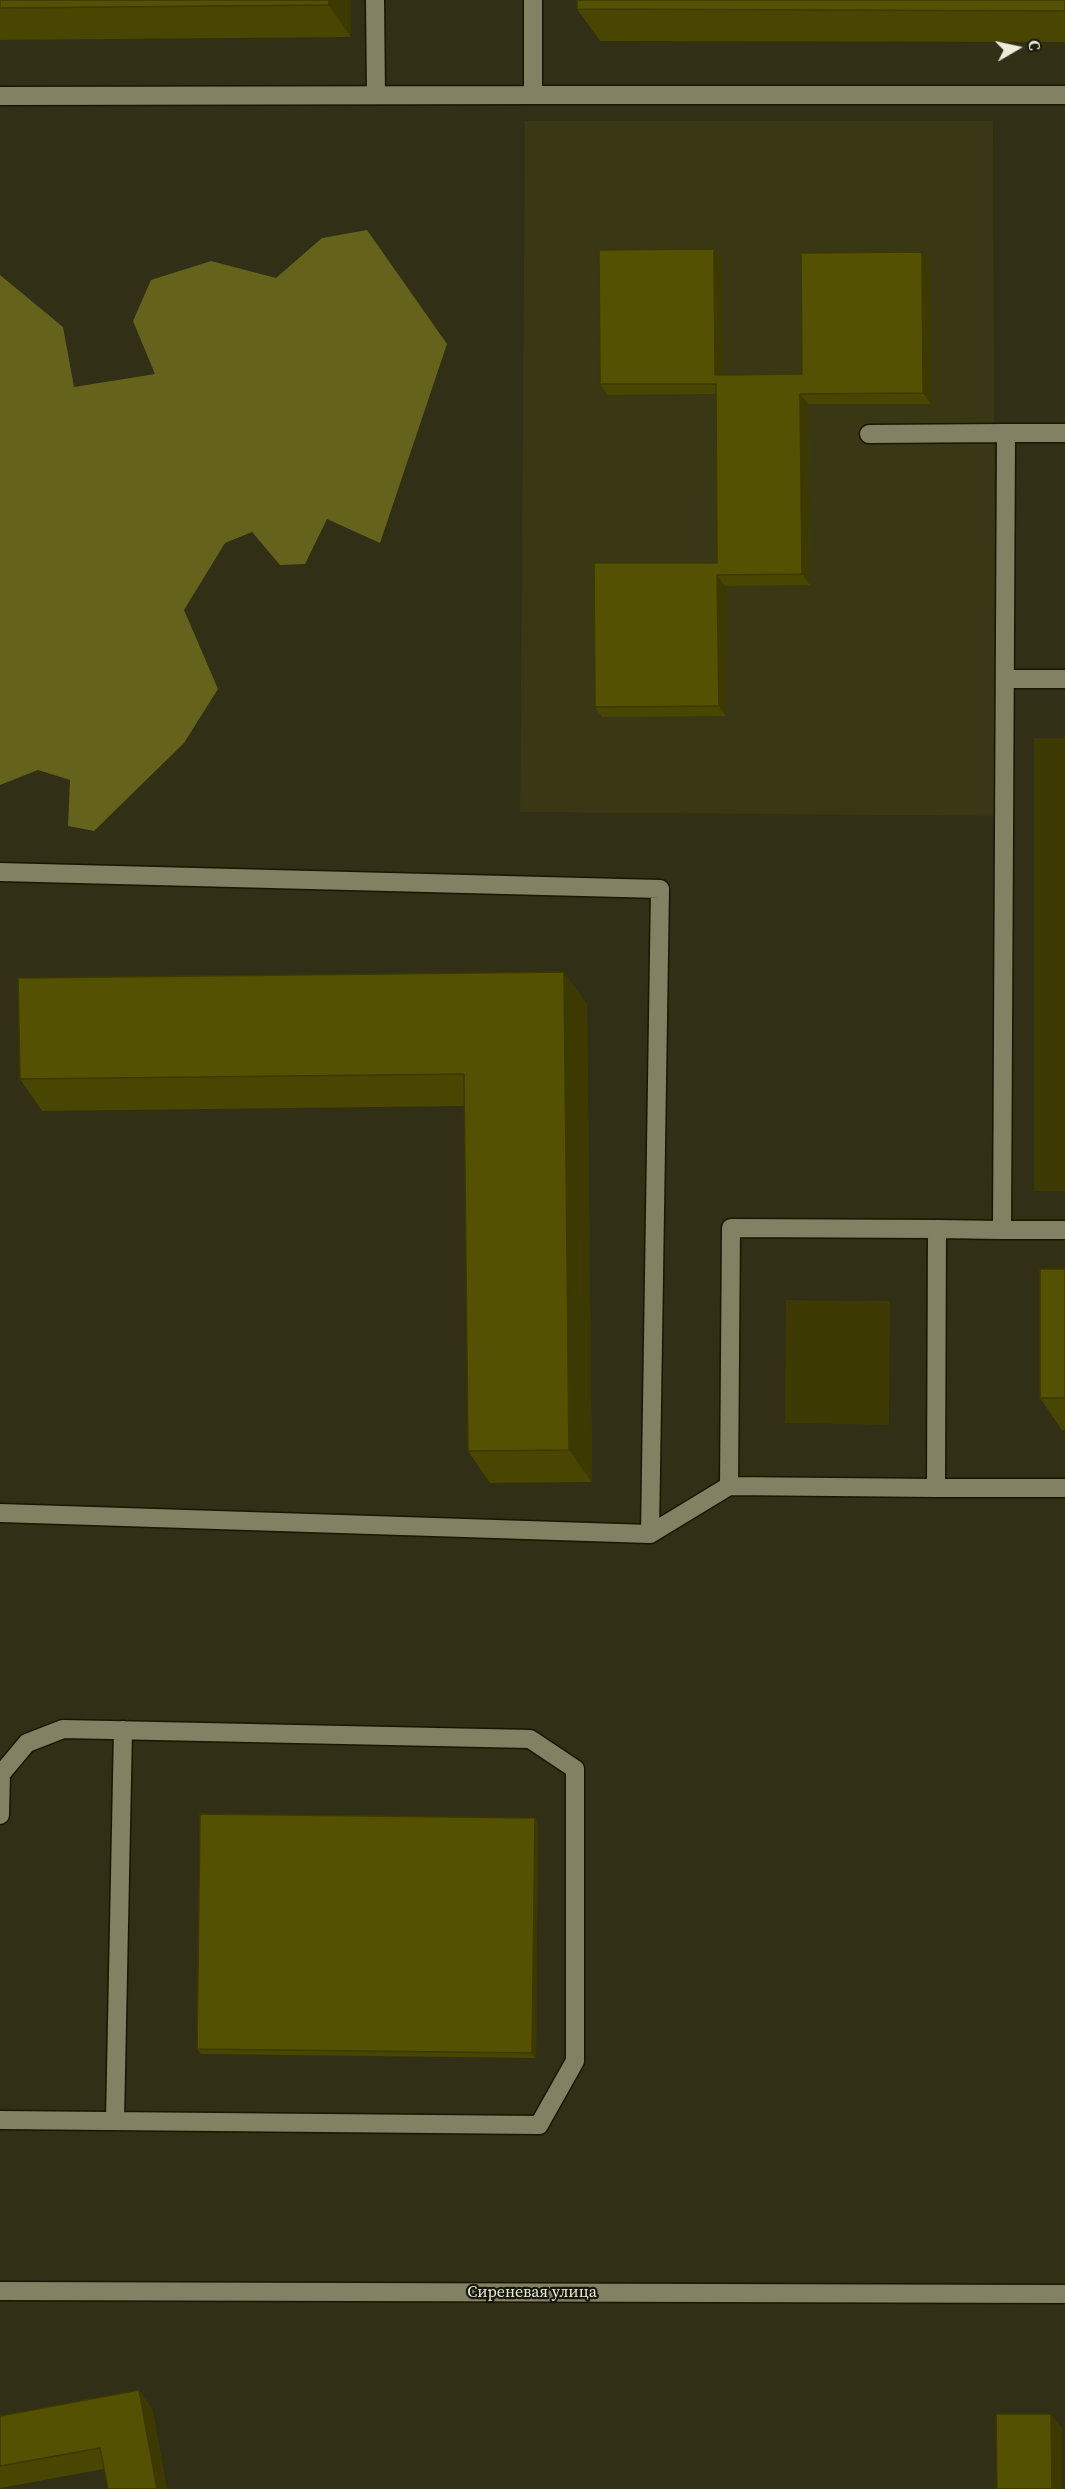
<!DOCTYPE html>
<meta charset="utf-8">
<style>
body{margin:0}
#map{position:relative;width:1065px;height:2489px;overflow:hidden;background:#312f15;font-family:"Source Serif 4",serif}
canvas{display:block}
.north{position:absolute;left:987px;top:18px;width:60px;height:60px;-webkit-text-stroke:4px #17170b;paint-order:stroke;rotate:81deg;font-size:16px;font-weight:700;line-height:24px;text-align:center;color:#ededdd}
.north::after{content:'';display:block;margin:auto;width:21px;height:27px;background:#ededdd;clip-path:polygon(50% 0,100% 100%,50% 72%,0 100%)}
</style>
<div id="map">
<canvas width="1065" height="2489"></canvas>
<div class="north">С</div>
</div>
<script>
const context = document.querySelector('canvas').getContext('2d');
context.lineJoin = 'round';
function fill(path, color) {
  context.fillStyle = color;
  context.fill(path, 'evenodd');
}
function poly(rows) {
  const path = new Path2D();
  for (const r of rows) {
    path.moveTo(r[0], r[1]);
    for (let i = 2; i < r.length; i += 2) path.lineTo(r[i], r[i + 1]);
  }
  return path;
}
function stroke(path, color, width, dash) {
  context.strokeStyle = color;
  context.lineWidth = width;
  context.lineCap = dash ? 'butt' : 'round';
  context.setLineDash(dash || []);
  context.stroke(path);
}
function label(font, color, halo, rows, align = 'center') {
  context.font = font + ' "Source Serif 4",serif';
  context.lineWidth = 4.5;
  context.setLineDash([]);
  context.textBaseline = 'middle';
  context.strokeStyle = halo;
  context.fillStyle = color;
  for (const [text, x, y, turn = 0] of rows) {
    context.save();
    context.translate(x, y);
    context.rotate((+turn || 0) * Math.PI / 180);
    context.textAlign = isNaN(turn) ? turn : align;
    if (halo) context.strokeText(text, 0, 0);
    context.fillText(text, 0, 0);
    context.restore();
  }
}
fill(poly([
 [525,121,993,121,996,816,520,812]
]), '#393714');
fill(poly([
 [1034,738,1065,738,1065,1191,1034,1191],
 [786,1300,890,1301,889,1425,785,1423]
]), '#3d3a03');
fill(poly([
 [367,230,447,344,380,543,327,519,305,564,280,565,252,532,225,543,184,610,218,689,184,743,94,831,68,826,70,780,38,770,0,785,0,275,63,327,74,387,155,374,133,321,151,280,211,261,276,278,322,238]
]), '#65621c');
const lane = poly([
 [375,0,376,95],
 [533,0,533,95,1065,95],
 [0,96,533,95],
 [1065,433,1006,433,1002,1230,937,1229,936,1488,1065,1488],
 [869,434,1006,433],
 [1005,679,1065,679],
 [0,872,660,889,650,1534],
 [1002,1230,1065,1230],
 [936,1488,729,1486,731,1228,937,1229],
 [0,1513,650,1534,729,1486],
 [0,1815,1,1774,27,1743,63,1729,530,1739,575,1769,575,2061,539,2125,0,2120],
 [115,2120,123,1730]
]);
const street = poly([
 [0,2291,1065,2294]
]);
stroke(lane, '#191700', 21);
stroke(street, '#191700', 21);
stroke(lane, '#828164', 18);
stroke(street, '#828164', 18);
fill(poly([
 [0,0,351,0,351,37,0,40],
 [1065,0,1065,42,600,41,577,9],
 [714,249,722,260,722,375,802,374,930,262,931,404,808,404,810,585,725,586,726,716,602,717,595,707,717,563,716,394,607,395,600,384],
 [587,1004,592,1482,490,1483,468,1451,464,1106,42,1111,20,1079],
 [1065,1269,1065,1430,1062,1430,1040,1398],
 [535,1818,538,1823,536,2058,201,2054,197,2049],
 [153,2410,104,2469,0,2488,0,2416]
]), '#494602');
fill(poly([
 [329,0,351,0,351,37,329,5],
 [714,249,722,260,723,386,715,375],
 [922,252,930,262,931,404,923,393],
 [800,394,808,404,810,585,802,574],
 [717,575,725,586,726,716,719,706],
 [564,972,587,1004,592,1482,569,1450],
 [535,1818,538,1823,536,2058,532,2053],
 [139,2390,153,2410,167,2489,157,2489],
 [1051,2414,1062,2429,1062,2489,1052,2489]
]), '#3c3901');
const building = poly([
 [0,0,329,0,329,5,0,8,0,0],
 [577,0,1065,0,1065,11,577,9,577,0],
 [714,249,715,375,802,374,801,253,922,252,923,393,800,394,802,574,717,575,719,706,595,707,594,563,717,563,716,384,600,384,599,250,714,249],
 [564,972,569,1450,468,1451,464,1074,20,1079,18,978,564,972],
 [1040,1269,1065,1269,1065,1398,1040,1398,1040,1269],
 [200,1814,535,1818,532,2053,197,2049,200,1814],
 [139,2390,157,2489,108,2489,100,2448,0,2466,0,2416,139,2390],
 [996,2414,1051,2414,1052,2489,997,2489,996,2414]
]);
fill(building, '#555102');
stroke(building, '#3c3901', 1.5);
label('16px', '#ededdd', '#17170b', [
 ["Сиреневая улица",532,2293]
]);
</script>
